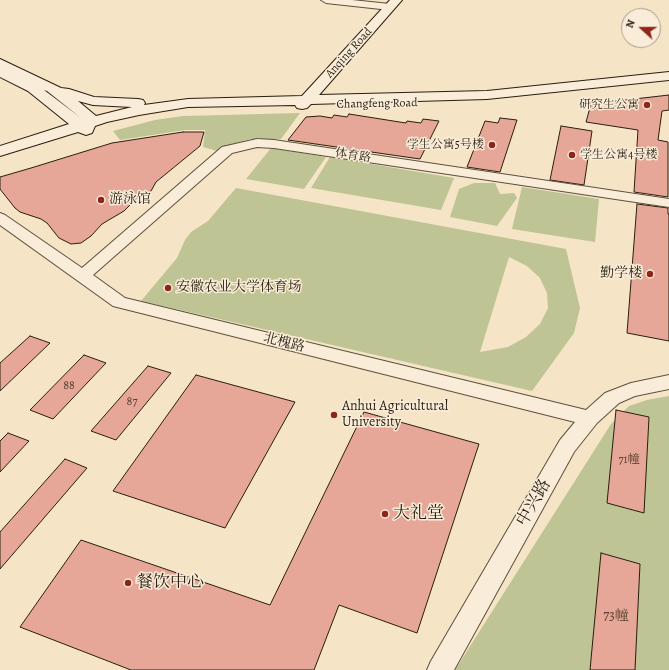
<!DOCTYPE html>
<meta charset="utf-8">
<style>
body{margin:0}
#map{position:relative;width:669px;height:670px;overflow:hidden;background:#f6e4c6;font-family:Alegreya,serif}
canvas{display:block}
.north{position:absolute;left:621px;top:8px;width:40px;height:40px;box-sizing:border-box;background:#f9edda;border:1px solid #a69a89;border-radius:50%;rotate:291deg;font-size:11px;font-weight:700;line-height:16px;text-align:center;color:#2a1e0f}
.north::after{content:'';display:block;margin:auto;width:14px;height:18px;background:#8f2418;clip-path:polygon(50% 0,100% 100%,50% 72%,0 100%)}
</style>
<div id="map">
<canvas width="669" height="670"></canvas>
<div class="north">N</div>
</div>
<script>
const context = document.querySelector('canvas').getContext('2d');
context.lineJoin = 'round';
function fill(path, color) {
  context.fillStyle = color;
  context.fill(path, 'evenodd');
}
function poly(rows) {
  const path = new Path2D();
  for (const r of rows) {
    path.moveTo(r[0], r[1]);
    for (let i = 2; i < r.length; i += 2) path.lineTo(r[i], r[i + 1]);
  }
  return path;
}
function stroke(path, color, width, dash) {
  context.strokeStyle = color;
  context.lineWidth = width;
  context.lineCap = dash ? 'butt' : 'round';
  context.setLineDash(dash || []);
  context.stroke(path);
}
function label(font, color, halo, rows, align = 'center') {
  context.font = font + ' Alegreya,"Noto Serif SC",serif';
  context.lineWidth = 3;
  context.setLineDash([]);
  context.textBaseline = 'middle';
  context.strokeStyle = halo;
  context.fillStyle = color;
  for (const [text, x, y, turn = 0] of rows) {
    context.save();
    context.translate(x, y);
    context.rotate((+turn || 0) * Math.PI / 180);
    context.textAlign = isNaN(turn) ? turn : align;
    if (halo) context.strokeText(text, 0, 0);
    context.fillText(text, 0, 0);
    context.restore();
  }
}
fill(poly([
 [300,113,281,139,250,139,230,145,217,151,203,147,205,130,185,130,120,140,113,131,155,120,183,116],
 [271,148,326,157,304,189,246,179],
 [330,157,454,178,441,210,311,188],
 [474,183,495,183,500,194,514,193,517,198,497,226,450,217,459,189],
 [522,187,599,199,595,242,512,229],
 [236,188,566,249,580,308,574,333,532,391,141,301,177,258,185,240,191,232,208,221],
 [509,257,527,266,540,278,547,293,548,308,540,324,526,337,508,347,480,352],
 [669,396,669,670,455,670,611,424,629,406,647,400]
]), '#bec493');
const building = poly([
 [669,95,669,110,662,111,658,140,668,142,668,197,634,192,638,130,586,122,591,104,669,95],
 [349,114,406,123,407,121,421,123,423,119,439,121,420,159,288,140,306,117,320,116,332,118,334,115,347,117,349,114],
 [500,118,517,120,500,172,467,167,485,121,498,123,500,118],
 [561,126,592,131,584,185,550,180,561,126],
 [183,132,204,132,200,146,156,182,151,191,138,197,124,211,102,224,91,236,81,243,71,244,59,238,47,223,41,219,20,212,15,208,0,189,0,177,31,168,112,143,183,132],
 [637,204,668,208,668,214,669,214,669,341,627,333,637,204],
 [30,336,50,343,0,391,0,363,30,336],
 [84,355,106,363,53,419,30,410,84,355],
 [148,366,171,373,116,440,91,431,148,366],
 [196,375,295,402,225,528,113,491,196,375],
 [616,410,649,417,644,513,607,503,616,410],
 [364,412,479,444,417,633,339,605,314,670,131,670,20,627,81,540,270,605,364,412],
 [8,433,29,441,0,472,0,441,8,433],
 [65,459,87,468,0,569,0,532,65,459],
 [601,553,640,564,635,670,590,670,601,553]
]);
fill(building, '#e6a698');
stroke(building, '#2a1e0f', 1);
const minor = poly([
 [321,0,352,0,390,4,395,7,390,10,326,3,321,0],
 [257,139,274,140,669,199,669,207,274,148,257,147,232,153,93,275,125,298,586,410,605,393,631,383,669,375,669,389,635,396,619,403,597,423,574,452,454,670,427,670,431,661,560,440,575,422,113,306,0,225,0,213,5,215,82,268,222,147,257,139]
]);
const secondary = poly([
 [390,0,402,0,319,95,487,91,669,72,669,80,487,99,311,104,307,108,302,109,297,108,295,105,188,107,139,115,107,122,95,126,92,133,86,135,78,132,0,156,0,146,69,124,28,91,0,77,0,59,61,88,69,89,94,97,138,99,143,100,145,103,144,105,188,99,302,96,390,0],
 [44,90,47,91,81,118,44,90],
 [78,101,93,105,132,107,96,116,78,101]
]);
stroke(minor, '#5d503d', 2);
stroke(secondary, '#2a1e0f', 2);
fill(minor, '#f9edda');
fill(secondary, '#f9edda');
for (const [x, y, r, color] of [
 [647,105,4,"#8f2418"],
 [492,145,4,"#8f2418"],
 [572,155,4,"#8f2418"],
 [101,200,4,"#8f2418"],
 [650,274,4,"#8f2418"],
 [168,288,4,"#8f2418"],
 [334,415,4,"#8f2418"],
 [385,514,4,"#8f2418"],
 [128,583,4,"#8f2418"]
]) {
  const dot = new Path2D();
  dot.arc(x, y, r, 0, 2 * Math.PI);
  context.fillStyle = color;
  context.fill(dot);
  stroke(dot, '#f9edda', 1.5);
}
label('12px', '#2a1e0f', '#f9edda', [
 ["Anqing Road",349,53,-48],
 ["Changfeng Road",377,104,-1],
 ["体育路",353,156,9]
]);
label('12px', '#2a1e0f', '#f9edda', [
 ["研究生公寓",639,105],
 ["学生公寓5号楼",484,145],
 ["学生公寓4号楼",580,155,"left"]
], 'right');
label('12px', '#594031', null, [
 ["88",69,386],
 ["87",132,402],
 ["71幢",629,460]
]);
label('14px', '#2a1e0f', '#f9edda', [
 ["游泳馆",109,200],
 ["勤学楼",642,274,"right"],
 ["安徽农业大学体育场",176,288],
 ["Anhui Agricultural",342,407],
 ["University",342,423]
], 'left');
label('14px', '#2a1e0f', '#f9edda', [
 ["北槐路",284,343,14]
]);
label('14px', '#594031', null, [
 ["73幢",616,617]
]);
label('17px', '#2a1e0f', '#f9edda', [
 ["中兴路",534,503,-60]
]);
label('17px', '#2a1e0f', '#f9edda', [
 ["大礼堂",393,514],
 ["餐饮中心",136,583]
], 'left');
</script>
